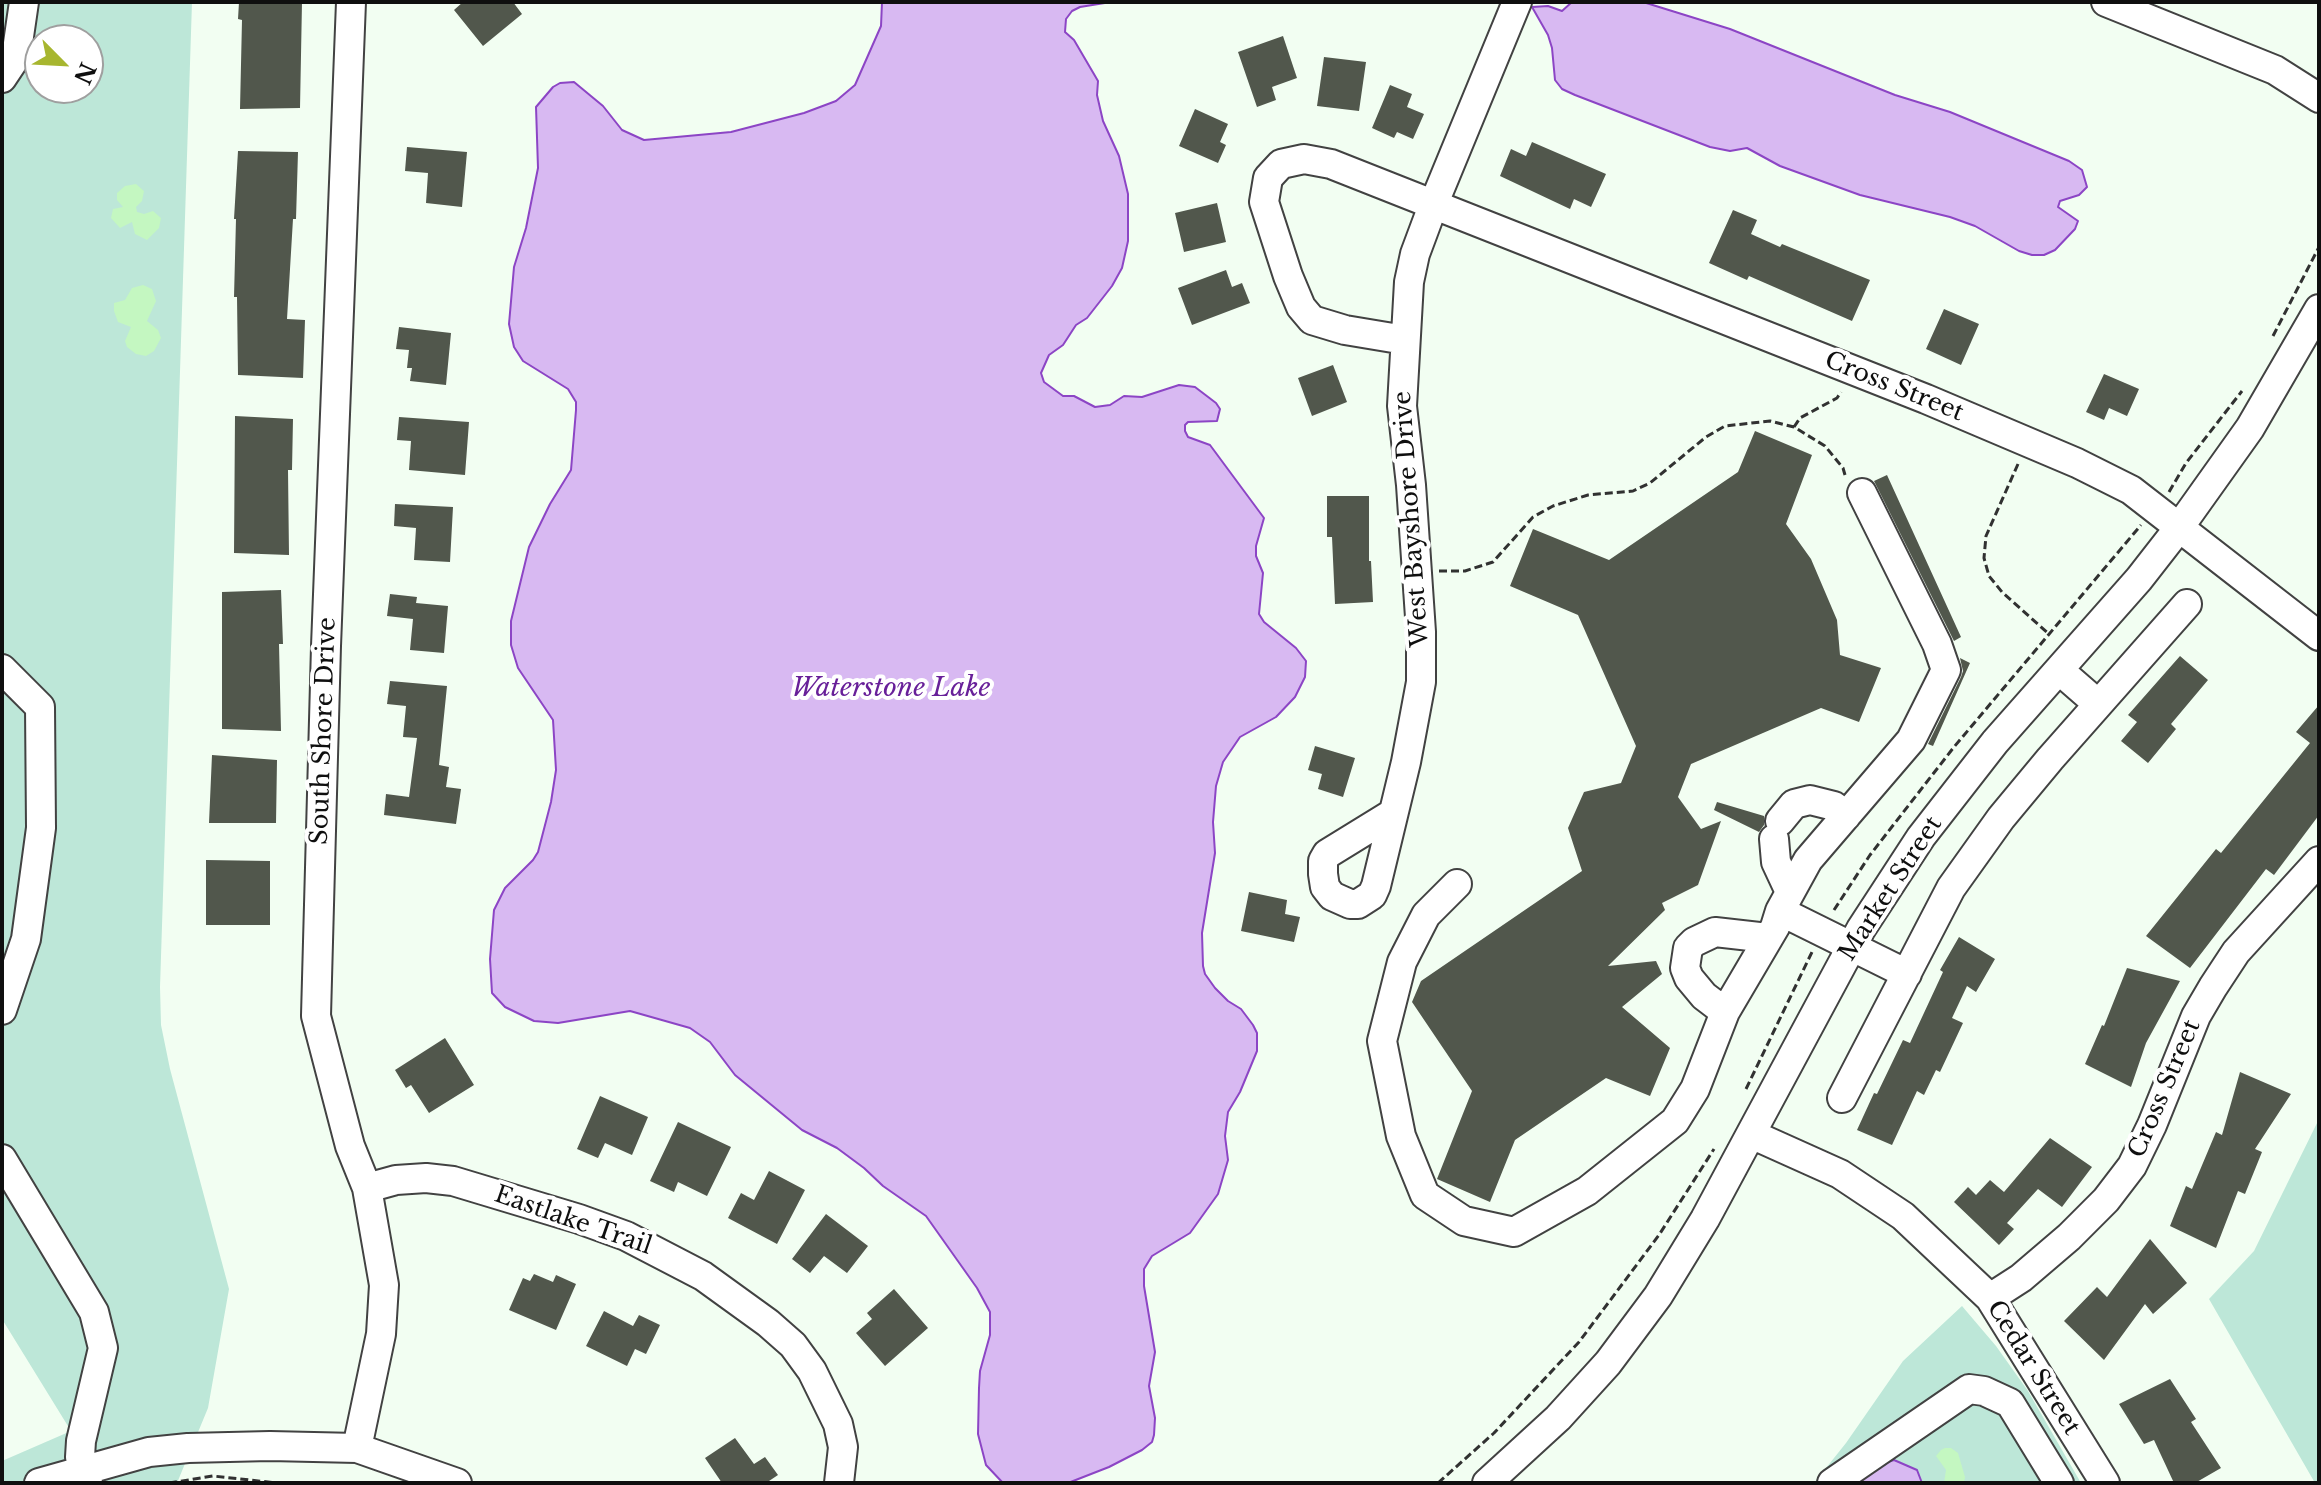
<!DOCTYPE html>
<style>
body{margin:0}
#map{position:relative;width:2321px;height:1485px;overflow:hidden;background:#f2fef2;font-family:"Libre Baskerville",serif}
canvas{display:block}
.frame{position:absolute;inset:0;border:4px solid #0f0f0f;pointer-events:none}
.north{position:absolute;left:24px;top:24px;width:80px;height:80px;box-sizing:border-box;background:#fff;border:2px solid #9f9f9f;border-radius:50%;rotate:114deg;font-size:22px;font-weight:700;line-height:32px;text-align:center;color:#0f0f0f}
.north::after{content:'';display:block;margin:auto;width:28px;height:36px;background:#a7b62f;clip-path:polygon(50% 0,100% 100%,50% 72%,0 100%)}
</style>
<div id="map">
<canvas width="2321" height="1485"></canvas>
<div class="frame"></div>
<div class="north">N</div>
</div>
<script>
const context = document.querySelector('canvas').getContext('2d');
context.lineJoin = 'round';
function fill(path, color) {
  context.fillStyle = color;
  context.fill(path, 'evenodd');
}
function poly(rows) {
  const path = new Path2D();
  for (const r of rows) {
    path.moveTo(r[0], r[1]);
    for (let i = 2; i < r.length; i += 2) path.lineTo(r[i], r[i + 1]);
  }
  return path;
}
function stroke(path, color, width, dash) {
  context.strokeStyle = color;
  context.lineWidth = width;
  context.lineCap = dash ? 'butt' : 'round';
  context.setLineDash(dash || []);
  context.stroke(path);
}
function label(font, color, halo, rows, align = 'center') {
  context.font = font + ' "Libre Baskerville",serif';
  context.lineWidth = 8;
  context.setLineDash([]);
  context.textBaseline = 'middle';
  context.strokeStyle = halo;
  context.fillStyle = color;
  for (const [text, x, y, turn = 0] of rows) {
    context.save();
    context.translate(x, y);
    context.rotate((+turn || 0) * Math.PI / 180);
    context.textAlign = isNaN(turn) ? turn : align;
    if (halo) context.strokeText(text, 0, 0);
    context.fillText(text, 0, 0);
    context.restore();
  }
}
fill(poly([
 [2,2,192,2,160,987,161,1025,170,1069,229,1289,208,1408,177,1483,2,1483,2,1461,71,1431,2,1319],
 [40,40,88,40,88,88,40,88],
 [2319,1119,2319,1483,2315,1483,2209,1299,2254,1251],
 [1962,1306,1996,1346,2028,1391,2081,1483,1814,1483,1846,1443,1903,1361]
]), '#bde7d8');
fill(poly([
 [136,184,144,191,142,201,136,207,137,212,144,214,153,211,161,218,159,228,147,240,135,234,132,222,120,228,111,218,113,209,123,207,117,200,117,193,125,186],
 [143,285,152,289,156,301,147,321,158,330,161,338,154,351,146,356,136,354,127,347,125,341,131,327,118,322,114,311,114,303,125,300,132,288],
 [1945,1448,1951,1448,1958,1453,1965,1477,1964,1483,1944,1483,1946,1470,1936,1456,1941,1450]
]), '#c4f7c1');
const water = poly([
 [882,2,1111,2,1080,7,1072,11,1066,19,1065,32,1074,40,1098,81,1097,95,1103,121,1119,156,1128,194,1128,241,1122,268,1112,286,1087,318,1076,325,1063,345,1049,355,1041,373,1044,382,1063,396,1074,396,1095,407,1110,405,1124,396,1142,397,1179,385,1195,387,1216,403,1220,409,1217,421,1188,422,1185,425,1185,431,1188,437,1210,445,1264,518,1256,546,1256,556,1263,573,1259,614,1264,622,1296,648,1306,661,1305,677,1295,697,1276,717,1240,737,1223,762,1216,786,1213,822,1215,853,1202,933,1203,966,1205,974,1215,988,1228,1001,1241,1009,1253,1025,1257,1033,1257,1051,1240,1092,1228,1112,1225,1136,1228,1160,1218,1194,1190,1233,1152,1256,1144,1269,1144,1286,1155,1352,1149,1386,1155,1418,1154,1435,1152,1442,1142,1450,1109,1467,1068,1483,1003,1483,986,1465,978,1434,979,1388,980,1371,990,1335,990,1312,977,1288,926,1216,883,1186,864,1168,837,1148,802,1130,735,1075,710,1042,690,1028,630,1011,558,1023,534,1021,505,1007,492,993,490,959,494,910,505,888,533,860,538,852,551,802,556,770,553,720,518,668,511,645,511,621,529,547,550,504,571,470,576,410,576,402,568,389,523,361,514,347,509,324,514,267,526,228,538,168,536,107,553,87,560,83,574,82,603,106,622,130,644,140,731,132,804,113,836,101,855,85,881,26,882,2],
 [1572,2,1643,2,1730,29,1895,95,1950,112,2069,161,2082,170,2087,187,2079,195,2060,201,2058,207,2078,221,2075,229,2055,250,2044,255,2032,255,2019,251,1975,226,1950,217,1860,195,1780,166,1747,148,1730,151,1710,147,1575,95,1562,89,1555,80,1552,48,1548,35,1532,7,1548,6,1562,11,1572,2],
 [1894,1460,1917,1470,1922,1483,1856,1483,1879,1465,1894,1460]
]);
fill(water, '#d8b9f2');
stroke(water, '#8c45c5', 2);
fill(poly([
 [239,2,302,2,300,108,240,109,242,20,238,19],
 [463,2,513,2,522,14,483,46,454,10],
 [1283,36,1297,78,1272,87,1276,100,1257,107,1238,52],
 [1324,57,1366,62,1359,111,1317,106],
 [1390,85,1412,94,1407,107,1424,114,1413,139,1397,132,1394,138,1372,128],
 [1195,109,1228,124,1220,142,1226,145,1218,163,1179,146],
 [1532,142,1606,174,1591,207,1574,199,1570,209,1500,176,1511,149,1526,156],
 [407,147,467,152,462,207,426,203,428,173,405,171],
 [238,151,298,152,296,219,293,219,287,319,305,320,303,378,238,375,237,297,234,297,236,219,234,219],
 [1217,203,1226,242,1184,252,1175,213],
 [1733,210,1757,220,1751,234,1780,247,1782,244,1870,280,1852,321,1749,276,1747,280,1709,263],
 [1226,270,1232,287,1242,283,1250,303,1192,325,1178,288],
 [1944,309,1979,324,1961,365,1926,349],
 [399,327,451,333,446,385,410,381,412,368,407,368,409,350,396,349],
 [1333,365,1347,402,1312,416,1298,378],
 [2104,374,2139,389,2127,416,2109,408,2104,420,2086,412],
 [235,416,293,419,292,470,288,470,289,555,234,553],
 [399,417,469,422,465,475,409,470,411,441,397,440],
 [1755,431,1812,455,1786,524,1811,559,1837,620,1840,655,1881,668,1859,722,1821,708,1691,764,1678,797,1701,829,1721,821,1698,885,1662,903,1665,910,1608,966,1656,961,1662,974,1622,1007,1670,1048,1650,1096,1606,1078,1515,1140,1490,1202,1437,1179,1472,1091,1412,1002,1421,981,1582,871,1568,828,1584,792,1621,783,1636,746,1578,615,1510,586,1533,529,1609,560,1738,472],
 [1887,475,1961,637,1954,641,1874,481],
 [1327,496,1369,496,1369,561,1371,561,1373,602,1335,604,1332,537,1327,537],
 [395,504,453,507,450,562,414,560,416,528,394,526],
 [281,590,283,644,279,644,281,731,222,729,222,592],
 [390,594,417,597,416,603,448,606,444,653,410,650,413,619,387,616],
 [2180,656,2208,680,2171,724,2176,729,2148,763,2121,741,2137,722,2128,715],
 [1960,658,1970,663,1933,746,1928,744,1961,677,1963,671],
 [390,681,447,686,439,765,449,767,446,787,461,789,456,824,384,815,386,794,409,797,417,738,403,737,406,706,387,704],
 [2319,705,2319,815,2274,875,2266,869,2190,968,2146,936,2216,849,2221,853,2310,743,2296,732],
 [1315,746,1355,758,1343,797,1318,789,1322,774,1308,770],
 [212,755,277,760,276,823,209,823],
 [1717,802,1764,816,1764,825,1759,832,1714,810],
 [206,860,270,861,270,925,206,925],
 [1249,892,1287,900,1285,914,1300,917,1294,942,1241,931],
 [1959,937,1995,959,1976,992,1967,986,1952,1018,1963,1023,1940,1072,1936,1070,1924,1095,1917,1091,1892,1145,1857,1130,1874,1093,1877,1094,1903,1040,1910,1043,1943,972,1940,970],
 [2127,968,2180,981,2146,1043,2131,1087,2085,1064,2102,1025,2104,1026],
 [445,1038,474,1085,429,1113,411,1085,406,1088,395,1070],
 [2240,1072,2291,1094,2255,1149,2262,1152,2245,1194,2238,1191,2216,1248,2170,1226,2186,1186,2192,1189,2216,1132,2222,1135],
 [600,1096,648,1117,632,1155,605,1143,598,1158,577,1149],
 [678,1122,731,1147,707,1196,678,1182,674,1192,650,1181],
 [2050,1138,2092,1167,2062,1207,2038,1189,2007,1223,2014,1229,1999,1245,1954,1202,1968,1187,1976,1195,1990,1180,2004,1192],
 [769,1171,805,1190,777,1244,728,1218,741,1193,754,1200],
 [826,1214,868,1246,847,1273,824,1256,810,1273,792,1259],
 [2150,1239,2187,1283,2153,1314,2145,1304,2104,1360,2064,1321,2097,1287,2107,1297],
 [534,1274,553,1282,556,1275,576,1284,556,1330,509,1310,523,1278,530,1281],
 [894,1289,928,1328,885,1366,856,1333,872,1319,867,1313],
 [604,1311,633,1326,639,1315,660,1325,646,1354,635,1349,627,1366,586,1346],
 [2170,1379,2196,1419,2191,1422,2221,1468,2195,1483,2174,1483,2154,1440,2144,1444,2119,1404],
 [735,1438,754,1464,765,1457,778,1475,766,1483,722,1483,705,1458]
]), '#51574c');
const minor = poly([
 [351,2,326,646,316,1016,350,1146,367,1188,384,1285,381,1334,357,1448],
 [2106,2,2275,70,2319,98],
 [2,78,16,57,24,2],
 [1405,340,1345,330,1312,320,1301,307,1288,276,1264,202,1268,178,1281,164,1304,159,1331,164,1926,399,2077,463,2131,490,2319,636],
 [2,669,40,707,41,828,26,939,2,1010],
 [2059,670,2098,704],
 [1392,814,1327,854,1323,861,1323,874,1325,887,1332,896,1350,904,1358,904,1372,895,1376,886,1406,762,1421,682,1421,632,1411,485,1402,406,1409,282,1415,254,1434,203,1517,2],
 [1780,821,1794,804,1810,800,1834,806,1846,816],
 [1774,839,1776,862,1790,892],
 [1457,884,1426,915,1402,962,1382,1041,1401,1136,1425,1195,1464,1221,1514,1232,1587,1191,1675,1121,1695,1089,1725,1012,1775,927,1780,911,1907,974],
 [1780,911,1808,860,1911,740,1946,670,1937,644,1862,493],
 [1725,1012,1704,996,1689,978,1685,968,1688,948,1694,942,1715,932,1768,938],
 [1842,1098,1951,888,2001,818,2050,759,2187,604],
 [1751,1134,1840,1174,1903,1216,1990,1298,2105,1483],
 [2,1159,94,1312,103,1348,81,1441,80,1457,88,1483],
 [367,1188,396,1180,426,1178,453,1181,579,1219,626,1236,703,1276,768,1323,793,1345,812,1371,838,1424,843,1447,839,1483],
 [1990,1298,2021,1278,2069,1237,2106,1200,2132,1166,2152,1125,2196,1016,2213,987,2236,952,2319,861],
 [39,1483,149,1452,188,1448,270,1446,357,1448,457,1483],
 [1487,1483,1558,1418,1608,1363,1658,1296,1705,1219,1861,929,1921,837,1995,742,2139,579,2178,529,2250,428,2319,309],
 [1832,1483,1969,1389,1984,1391,2010,1403,2059,1483]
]);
stroke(minor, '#424242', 32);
stroke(poly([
 [2273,336,2319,247],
 [1794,427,1800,418,1837,398,1841,392],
 [2018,464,1986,536,1984,558,1989,576,2002,592,2050,635],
 [2169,492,2186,463,2242,391],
 [1439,571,1465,571,1493,562,1533,517,1553,506,1588,495,1633,491,1650,483,1706,437,1725,426,1770,421,1794,427,1825,446,1843,468,1845,475],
 [1834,910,1870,855,1954,747,2141,525],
 [1746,1089,1812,952],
 [169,1483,213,1476,277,1483],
 [1438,1483,1494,1433,1579,1342,1659,1235,1714,1149]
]), '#313131', 3, [8, 4]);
stroke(minor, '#fff', 28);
label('24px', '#0f0f0f', '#fff', [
 ["Cross Street",1894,387,22],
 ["West Bayshore Drive",1412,519,-94],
 ["South Shore Drive",324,731,-88],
 ["Market Street",1891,889,-57],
 ["Cross Street",2165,1089,-67],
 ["Eastlake Trail",573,1221,19],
 ["Cedar Street",2033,1368,58]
]);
label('italic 26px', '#682099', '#fff', [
 ["Waterstone Lake",891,689]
]);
</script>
